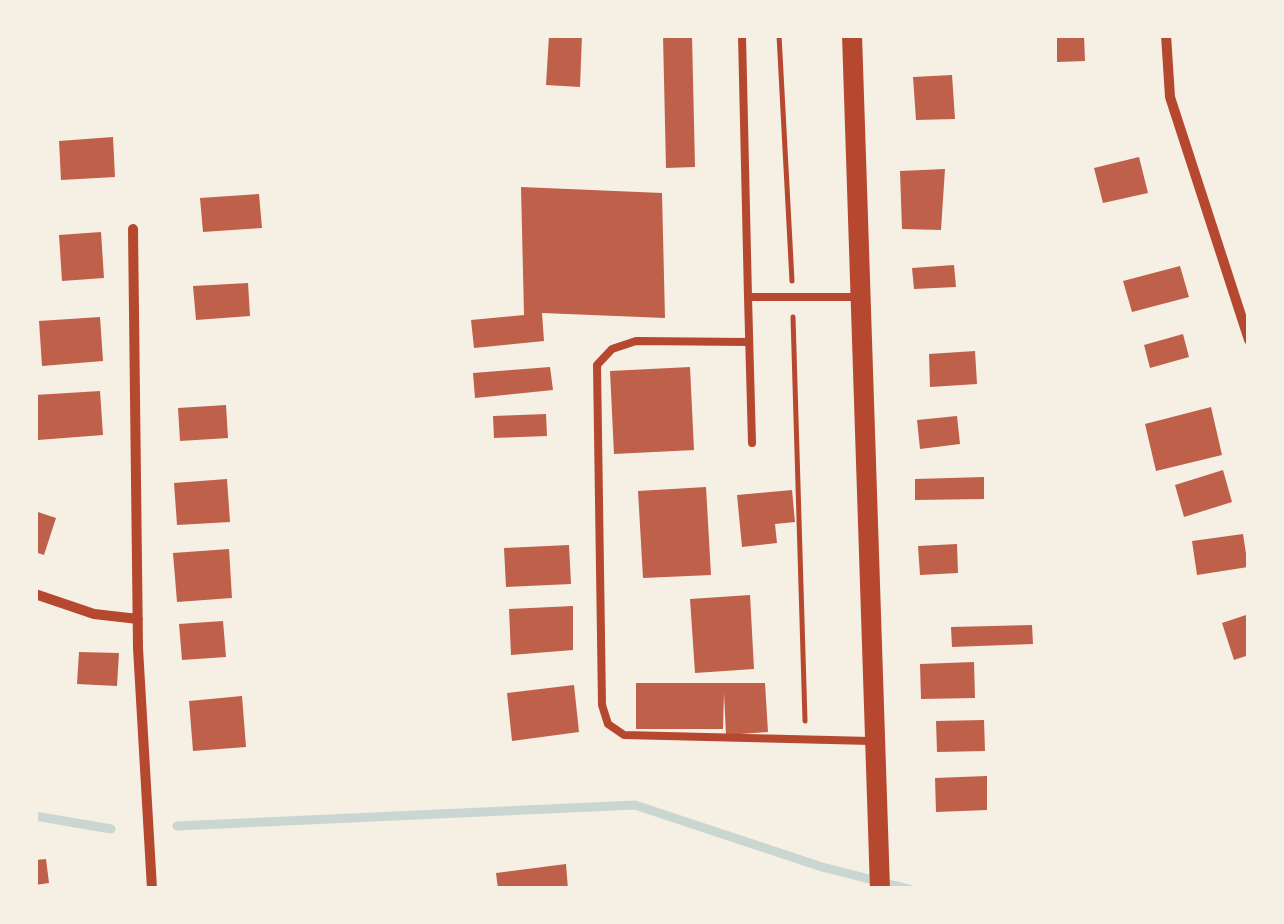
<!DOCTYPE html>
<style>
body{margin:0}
#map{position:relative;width:1284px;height:924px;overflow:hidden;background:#f6efe4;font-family:"Fira Sans",sans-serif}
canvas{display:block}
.frame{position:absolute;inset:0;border:38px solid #f6efe4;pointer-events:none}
</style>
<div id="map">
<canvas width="1284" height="924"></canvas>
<div class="frame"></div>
</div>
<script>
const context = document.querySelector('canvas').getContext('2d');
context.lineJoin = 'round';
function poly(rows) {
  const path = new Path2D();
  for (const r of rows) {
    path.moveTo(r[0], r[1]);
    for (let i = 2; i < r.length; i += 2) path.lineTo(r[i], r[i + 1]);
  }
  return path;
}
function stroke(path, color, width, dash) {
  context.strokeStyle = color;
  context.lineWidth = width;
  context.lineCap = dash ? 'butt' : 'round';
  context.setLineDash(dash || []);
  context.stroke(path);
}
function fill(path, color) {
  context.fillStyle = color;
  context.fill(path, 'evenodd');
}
stroke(poly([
 [35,816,111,829],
 [177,826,635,805,822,867,909,889]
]), '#c9d6d2', 9);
fill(poly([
 [549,35,582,35,580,87,546,85],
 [663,35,692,35,695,167,666,168],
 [1057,35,1084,35,1085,61,1057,62],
 [952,75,955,119,916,120,913,77],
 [113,137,115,177,61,180,59,141],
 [1139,157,1148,193,1103,203,1094,168],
 [945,169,941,230,902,229,900,171],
 [521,187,662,193,665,318,542,313,544,341,474,348,471,320,524,315],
 [259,194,262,228,203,232,200,198],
 [101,232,104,278,62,281,59,235],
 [954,265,956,287,914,289,912,268],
 [1180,266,1189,297,1132,312,1123,281],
 [248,283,250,316,196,320,193,286],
 [100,317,103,361,42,366,39,321],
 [1183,334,1189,357,1150,368,1144,345],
 [975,351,977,384,930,387,929,354],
 [550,367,553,390,475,398,473,373],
 [690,367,694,450,614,454,610,371],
 [100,391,103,435,38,440,35,395],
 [226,405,228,438,180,441,178,408],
 [1211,407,1222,455,1156,471,1145,424],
 [546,414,547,436,494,438,493,416],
 [957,416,960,444,920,449,917,420],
 [1223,470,1232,502,1184,517,1175,485],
 [984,477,984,499,915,500,915,479],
 [227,479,230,522,177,525,174,483],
 [706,487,711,575,643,578,638,491],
 [792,490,795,522,775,524,777,543,742,547,737,495],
 [35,511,56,518,44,555,35,552],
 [1243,534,1248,567,1197,575,1192,541],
 [957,544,958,573,920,575,918,546],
 [569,545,571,584,506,587,504,548],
 [229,549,232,598,177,602,173,553],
 [750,595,754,669,695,673,690,599],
 [573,606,573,650,511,655,509,609],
 [1249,614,1249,655,1234,660,1222,623],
 [223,621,226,657,182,660,179,624],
 [1032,625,1033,644,952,647,951,627],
 [79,652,119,653,117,686,77,684],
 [974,662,975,698,921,699,920,664],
 [636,683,765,683,768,732,726,735,724,693,723,729,636,729],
 [574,685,579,732,512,741,507,693],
 [242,696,246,747,193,751,189,701],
 [984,720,985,751,937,752,936,721],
 [987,776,987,810,936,812,935,778],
 [46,859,49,883,35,885,35,860],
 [566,864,568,889,498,889,496,873]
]), '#bf614a');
stroke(poly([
 [779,35,792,281],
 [793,317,805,721]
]), '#b5482f', 5);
stroke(poly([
 [742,35,748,297,861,297],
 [748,297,752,443],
 [749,342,636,341,612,349,597,365,602,705,608,724,624,735,871,741]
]), '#b5482f', 8);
stroke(poly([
 [1166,35,1170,97,1249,340],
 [133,229,138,648,152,889],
 [35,594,94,614,138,619]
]), '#b5482f', 10);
stroke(poly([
 [852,35,880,889]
]), '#b5482f', 20);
</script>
